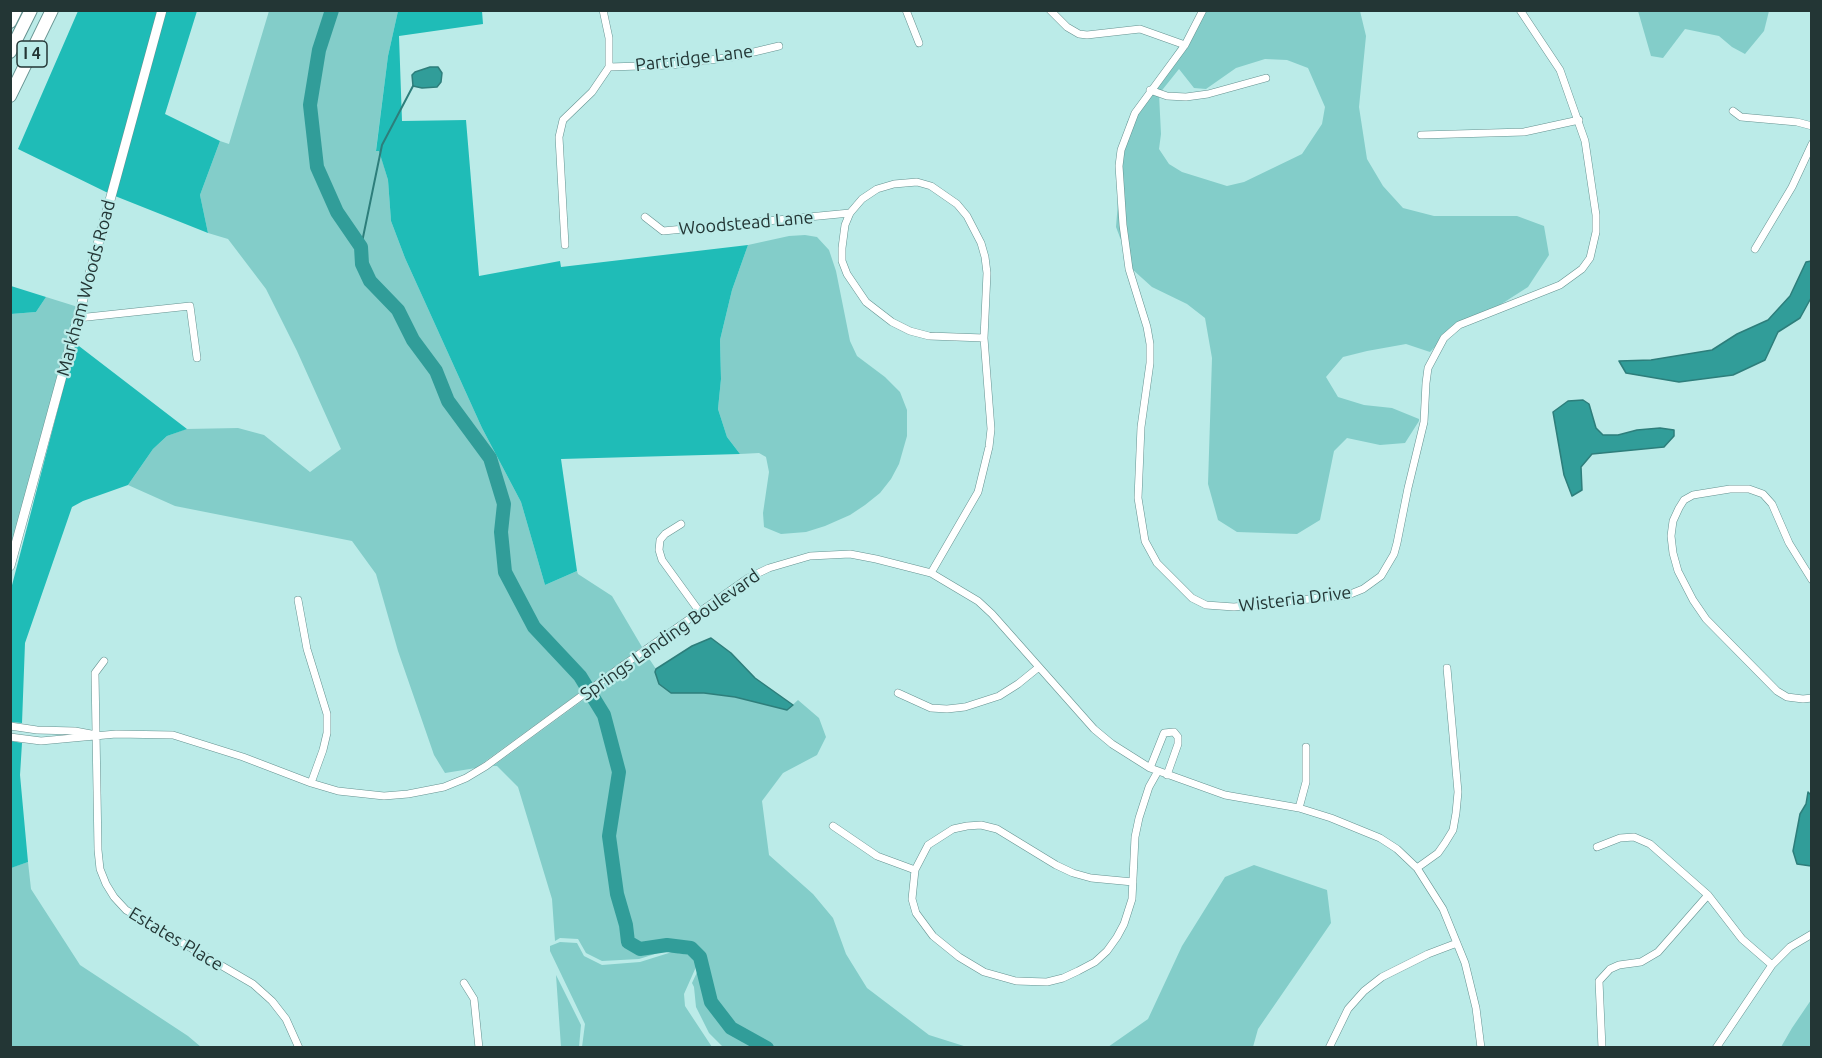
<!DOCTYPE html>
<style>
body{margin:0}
#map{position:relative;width:1822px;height:1058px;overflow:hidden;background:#bbebe8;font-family:Ubuntu,sans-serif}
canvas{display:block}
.frame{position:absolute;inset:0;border:12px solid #233635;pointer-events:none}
</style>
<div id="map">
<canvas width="1822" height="1058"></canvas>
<div class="frame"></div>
</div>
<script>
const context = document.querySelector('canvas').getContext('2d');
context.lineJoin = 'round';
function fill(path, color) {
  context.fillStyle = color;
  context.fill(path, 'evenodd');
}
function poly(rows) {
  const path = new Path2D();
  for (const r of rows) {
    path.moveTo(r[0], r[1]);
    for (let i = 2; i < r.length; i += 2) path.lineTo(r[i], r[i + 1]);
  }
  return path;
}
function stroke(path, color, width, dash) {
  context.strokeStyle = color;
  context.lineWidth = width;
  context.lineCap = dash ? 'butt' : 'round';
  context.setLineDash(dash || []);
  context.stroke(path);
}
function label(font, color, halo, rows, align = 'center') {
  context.font = font + ' Ubuntu,sans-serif';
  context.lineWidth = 4.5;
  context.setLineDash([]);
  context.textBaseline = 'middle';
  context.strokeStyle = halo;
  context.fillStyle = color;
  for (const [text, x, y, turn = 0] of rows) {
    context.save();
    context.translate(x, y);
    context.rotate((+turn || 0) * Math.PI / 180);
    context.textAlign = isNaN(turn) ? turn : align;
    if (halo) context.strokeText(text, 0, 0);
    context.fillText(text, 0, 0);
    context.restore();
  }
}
fill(poly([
 [269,11,398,11,388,56,376,150,379,150,388,180,391,221,405,258,482,428,521,502,545,585,577,571,578,574,612,596,642,647,476,768,445,773,434,755,398,651,376,574,352,541,175,506,128,485,153,449,167,436,186,429,238,428,264,435,310,472,341,449,297,351,266,289,228,239,208,233,200,195,220,141,229,144],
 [1203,11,1360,11,1366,36,1359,107,1367,159,1383,186,1403,208,1434,216,1517,216,1544,226,1549,255,1528,287,1492,310,1450,332,1430,352,1406,344,1367,351,1343,357,1326,377,1338,397,1364,405,1392,408,1419,419,1419,421,1405,443,1380,445,1347,438,1334,451,1320,520,1297,534,1237,532,1218,520,1208,484,1212,358,1205,318,1187,304,1152,287,1132,269,1116,227,1122,151,1127,122],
 [1265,59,1287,60,1308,68,1325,107,1322,124,1302,154,1244,182,1227,186,1182,172,1169,164,1159,149,1161,134,1159,94,1179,69,1194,88,1206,89,1236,68],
 [1638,11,1638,10,1769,11,1764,31,1745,54,1732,47,1719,36,1685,29,1663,58,1651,56],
 [805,235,817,237,829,250,836,271,850,341,857,356,885,377,900,392,907,410,907,436,899,464,891,479,880,493,865,505,850,515,825,526,806,532,781,534,764,527,763,513,769,472,766,457,759,453,740,454,727,437,718,409,721,379,720,340,732,290,748,245,789,236],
 [46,297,78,307,11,548,11,314,36,312],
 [646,654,656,669,655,672,704,693,735,697,787,710,798,700,819,718,826,737,817,755,783,773,762,801,769,855,813,894,833,918,846,954,867,988,929,1035,967,1047,723,1047,709,1033,696,1007,694,987,692,983,699,968,698,959,691,952,682,949,671,949,639,959,602,961,586,953,578,939,560,938,555,941,552,899,518,787,497,766,493,766],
 [28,862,31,889,80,965,188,1036,201,1047,11,1047,10,868],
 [1254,865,1327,890,1331,923,1258,1029,1253,1047,1108,1047,1148,1019,1182,946,1225,877],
 [560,942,577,943,584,956,602,965,640,962,672,952,689,955,695,961,696,967,684,994,685,1006,712,1047,582,1047,585,1024,550,951,550,946],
 [556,975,581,1025,579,1047,561,1047],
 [1811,1000,1811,1047,1781,1047,1792,1028]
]), '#83cdc9');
fill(poly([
 [78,11,158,11,108,193,18,149],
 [166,11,197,11,165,114,220,141,200,195,208,233,115,196],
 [398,11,482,11,483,24,399,36,402,121,466,120,479,276,560,261,561,267,748,245,732,290,720,340,721,379,718,409,727,437,740,454,561,459,577,571,545,585,521,502,482,428,405,258,391,221,388,180,379,151,376,151,388,56],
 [11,286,46,297,36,312,11,314],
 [75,343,187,429,167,436,153,449,128,485,83,501,72,507,25,643,22,723,11,722,11,589],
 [11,741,22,743,20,775,28,862,11,868]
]), '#1fbcb7');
const water = poly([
 [430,67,438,67,442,73,441,82,437,87,422,88,413,86,412,75,415,72,430,67],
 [1811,261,1811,298,1800,318,1778,332,1765,360,1733,375,1679,382,1626,373,1619,361,1651,360,1712,350,1737,334,1768,320,1790,296,1806,262,1811,261],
 [1583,400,1589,404,1596,428,1603,435,1618,435,1637,430,1660,428,1674,430,1674,436,1664,447,1592,454,1581,467,1582,490,1572,496,1564,475,1553,412,1568,401,1583,400],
 [711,638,731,653,755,678,793,705,787,710,735,697,704,693,671,693,659,684,655,672,656,669,692,646,711,638],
 [1808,792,1812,796,1811,866,1797,864,1793,851,1800,814,1806,804,1808,792]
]);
fill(water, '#319d99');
stroke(water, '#2d7e7b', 1.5);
stroke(poly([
 [361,247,382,145,413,86]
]), '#2d7e7b', 2);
stroke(poly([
 [332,10,319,50,310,105,317,167,337,212,361,247,362,264,370,281,398,310,413,340,436,371,448,401,490,458,504,504,501,532,505,572,534,627,580,676,604,715,619,772,609,836,617,894,626,925,628,942,640,949,667,945,691,948,700,957,711,1002,731,1028,767,1048]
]), '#319d99', 14);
const minor = poly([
 [906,10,919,43],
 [1050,10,1067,27,1079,34,1087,35,1140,29,1185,45],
 [1203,10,1185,45,1135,113,1121,150,1119,166,1123,225,1129,269,1147,327,1150,344,1150,363,1141,427,1138,498,1145,541,1157,563,1192,598,1206,605,1234,607,1348,595,1363,589,1381,576,1394,554,1397,543,1408,488,1424,422,1426,383,1428,368,1444,338,1459,325,1560,285,1582,269,1590,258,1596,232,1596,215,1585,141,1560,70,1520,10],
 [609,67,671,65,733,57,779,46],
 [1150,90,1167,96,1186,97,1208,94,1266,78],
 [1733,111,1741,117,1797,122,1812,126],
 [1421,135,1524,132,1579,120],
 [645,217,663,231,850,213],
 [565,245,559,137,563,120,592,92,609,67,609,38,603,10],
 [1755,249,1792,187,1812,144],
 [78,318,190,306,197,358],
 [681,524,665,534,660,540,659,550,662,560,699,611],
 [931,573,978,492,989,447,991,429,984,338,987,273,985,257,981,243,967,216,957,204,931,186,917,182,894,184,877,189,862,199,850,213,845,225,842,248,842,261,847,274,866,302,892,322,910,331,929,336,984,338],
 [1812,580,1789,543,1772,504,1763,494,1749,489,1730,489,1693,495,1684,500,1679,508,1673,521,1671,536,1673,553,1678,571,1693,600,1706,619,1777,691,1787,697,1803,699,1812,698],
 [298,600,307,649,327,714,327,733,323,750,311,783],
 [104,661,95,673,98,850,100,869,106,884,114,897,126,910,253,984,272,1001,286,1019,299,1048],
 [898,693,931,708,947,709,965,707,999,696,1018,684,1039,667],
 [10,726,37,730,75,731,91,734],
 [10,737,41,741,116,734,173,735,243,757,311,783,338,791,384,796,408,794,444,787,466,778,486,766,625,664,748,578,769,568,810,556,850,554,876,559,931,573,978,601,992,614,1094,729,1112,744,1150,768,1225,795,1299,808,1331,818,1380,838,1397,849,1417,868,1443,909,1465,963,1476,1008,1481,1048],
 [1150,768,1164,733,1174,732,1178,737,1178,744,1167,775],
 [1299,808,1306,782,1306,747],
 [833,826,877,856,915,870],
 [1597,847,1620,838,1634,837,1650,844,1708,895,1742,939,1772,965],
 [1417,868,1438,853,1445,843,1453,830,1456,813,1458,792,1447,668],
 [1133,882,1091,878,1073,873,1056,865,997,829,981,825,967,826,953,829,928,845,915,870,912,899,916,913,933,936,959,957,984,972,1016,981,1047,982,1063,978,1078,971,1095,962,1107,951,1117,937,1124,924,1132,899,1135,837,1139,818,1149,787,1158,771],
 [464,983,474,999,479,1048],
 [1329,1048,1348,1009,1364,991,1382,977,1428,954,1457,943],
 [1602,1048,1599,981,1610,969,1619,965,1641,962,1658,952,1708,895],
 [1716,1048,1772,965,1790,947,1812,934]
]);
const secondary = poly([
 [10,566,162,10]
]);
const motorway = poly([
 [10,22,16,10],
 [10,52,31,10],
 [10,96,52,10]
]);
stroke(minor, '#659290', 8);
stroke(secondary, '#659290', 10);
stroke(motorway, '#659290', 14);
stroke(minor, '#fff', 7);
stroke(secondary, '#fff', 9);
stroke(motorway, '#fff', 12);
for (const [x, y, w] of [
 [32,54,30]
]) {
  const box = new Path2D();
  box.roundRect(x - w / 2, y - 13, w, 26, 4.5);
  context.fillStyle = '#bbebe8';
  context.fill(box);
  stroke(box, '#233635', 1.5);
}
label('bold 16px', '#233635', null, [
 ["I 4",32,54]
]);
label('18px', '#233635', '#bbebe8', [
 ["Partridge Lane",694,58,-7],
 ["Woodstead Lane",746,223,-5],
 ["Markham Woods Road",86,288,-75],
 ["Wisteria Drive",1295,599,-7],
 ["Springs Landing Boulevard",670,635,-35],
 ["Estates Place",176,939,31]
]);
</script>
